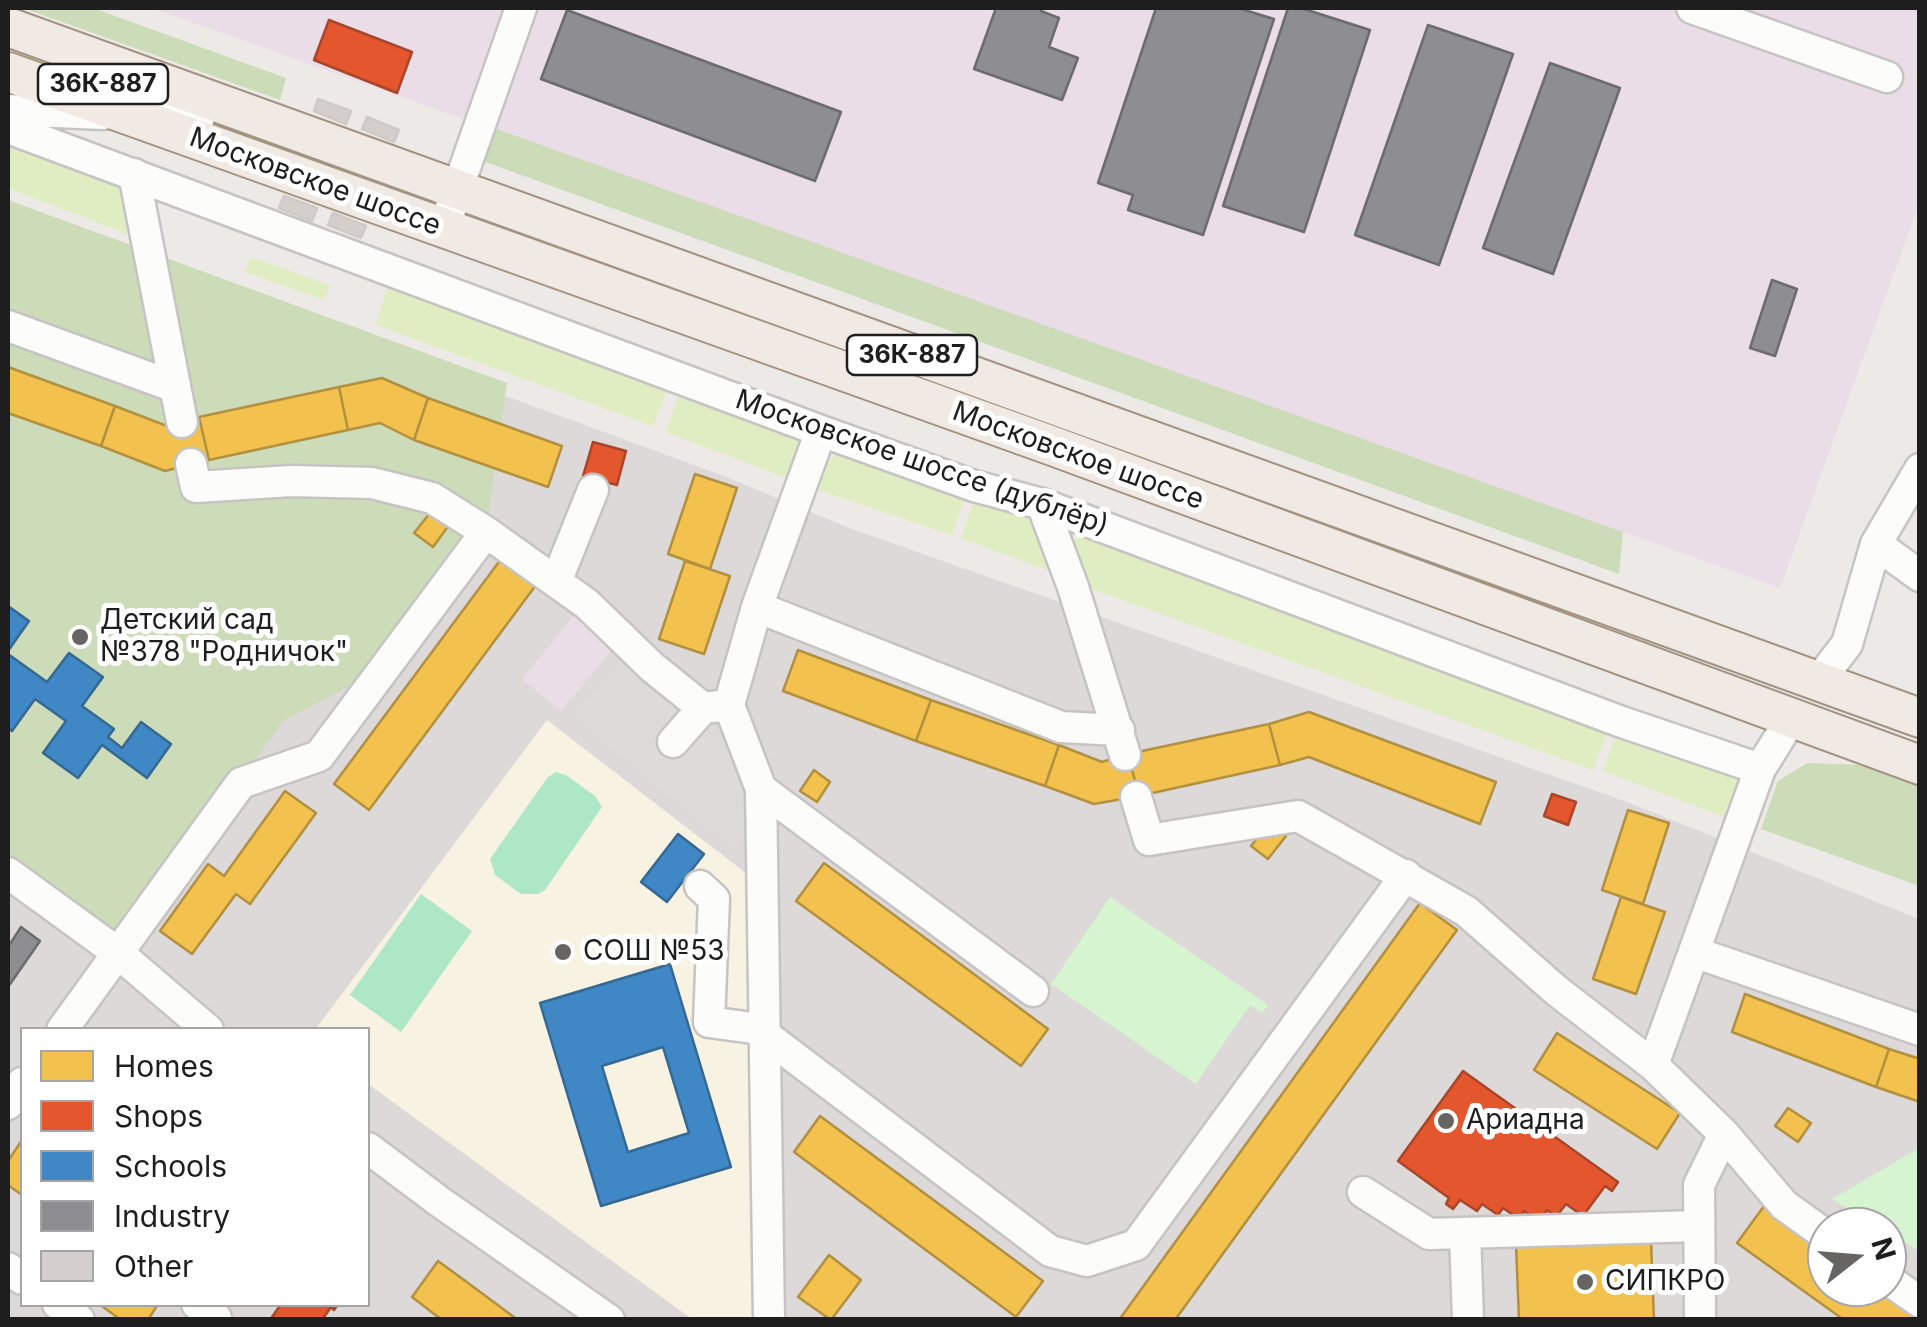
<!DOCTYPE html>
<meta charset="utf-8">
<style>
body{margin:0}
#map{position:relative;width:1927px;height:1327px;overflow:hidden;background:#ede9e6;font-family:Inter,sans-serif}
canvas{display:block}
.frame{position:absolute;inset:0;border:10px solid #1e1e1e;pointer-events:none}
.legend{position:absolute;left:20px;top:1027px;width:350px;height:280px;box-sizing:border-box;background:#fff;border:2px solid #a5a5a5;margin:0;padding:12px 18px;list-style:none;font-size:30px;color:#1e1e1e}
.legend li{display:flex;align-items:center;gap:20px;height:50px}
.legend b{width:50px;border:2px solid #a5a5a5}
.north{position:absolute;left:1807px;top:1207px;width:100px;height:100px;box-sizing:border-box;background:#fff;border:2px solid #a5a5a5;border-radius:50%;rotate:73deg;font-size:28px;font-weight:700;line-height:40px;text-align:center;color:#1e1e1e}
.north::after{content:'';display:block;margin:auto;width:35px;height:45px;background:#666564;clip-path:polygon(50% 0,100% 100%,50% 72%,0 100%)}
</style>
<div id="map">
<canvas width="1927" height="1327"></canvas>
<div class="frame"></div>
<ul class="legend">
<li><b style="height:28px;background:#f2c14e"></b>Homes</li>
<li><b style="height:28px;background:#e4572e"></b>Shops</li>
<li><b style="height:28px;background:#3f88c5"></b>Schools</li>
<li><b style="height:28px;background:#8d8d92"></b>Industry</li>
<li><b style="height:28px;background:#d4cfcd"></b>Other</li>
</ul>
<div class="north">N</div>
</div>
<script>
const context = document.querySelector('canvas').getContext('2d');
context.lineJoin = 'round';
function fill(path, color) {
  context.fillStyle = color;
  context.fill(path, 'evenodd');
}
function poly(rows) {
  const path = new Path2D();
  for (const r of rows) {
    path.moveTo(r[0], r[1]);
    for (let i = 2; i < r.length; i += 2) path.lineTo(r[i], r[i + 1]);
  }
  return path;
}
function stroke(path, color, width, dash) {
  context.strokeStyle = color;
  context.lineWidth = width;
  context.lineCap = dash ? 'butt' : 'round';
  context.setLineDash(dash || []);
  context.stroke(path);
}
function label(font, color, halo, rows, align = 'center') {
  context.font = font + ' Inter,sans-serif';
  context.lineWidth = 10;
  context.setLineDash([]);
  context.textBaseline = 'middle';
  context.strokeStyle = halo;
  context.fillStyle = color;
  for (const [text, x, y, turn = 0] of rows) {
    context.save();
    context.translate(x, y);
    context.rotate((+turn || 0) * Math.PI / 180);
    context.textAlign = isNaN(turn) ? turn : align;
    if (halo) context.strokeText(text, 0, 0);
    context.fillText(text, 0, 0);
    context.restore();
  }
}
fill(poly([
 [8,213,721,475,852,529,1627,802,1919,919,1919,1319,8,1319],
 [22,1030,368,1030,368,1304,22,1304],
 [1827,1227,1887,1227,1887,1287,1827,1287]
]), '#dcd9d8');
fill(poly([
 [152,8,1919,8,1919,204,1780,588],
 [574,615,614,647,561,711,522,679]
]), '#ebdde8');
fill(poly([
 [547,720,751,877,757,1319,692,1319,368,1084,368,1030,315,1030]
]), '#f7f2e1');
fill(poly([
 [8,143,120,183,138,238,8,188],
 [251,257,330,285,324,300,245,272],
 [388,284,668,388,653,426,376,325],
 [680,392,796,435,804,447,797,482,666,432],
 [850,453,965,497,952,535,816,489,826,463,837,454],
 [974,501,1033,521,1055,573,961,538],
 [1080,537,1608,731,1593,770,1081,585,1072,541],
 [1617,731,1745,780,1731,819,1603,771]
]), '#e0ecc2');
fill(poly([
 [23,8,93,8,286,78,280,100],
 [480,123,1623,532,1619,574,469,156],
 [8,200,507,383,486,532,384,668,283,721,118,953,8,873],
 [1807,763,1861,765,1919,786,1919,886,1761,829,1778,781]
]), '#ccdcb9');
fill(poly([
 [1110,897,1268,1005,1262,1013,1250,1005,1196,1084,1051,984],
 [1919,1148,1919,1251,1887,1231,1887,1227,1879,1227,1832,1199]
]), '#d5f4cf');
fill(poly([
 [556,772,566,775,595,796,602,807,545,890,538,894,521,894,495,875,490,859,548,777],
 [421,894,472,931,401,1032,350,995]
]), '#aee7c5');
fill(poly([
 [621,661,748,765,755,797,736,851,573,716]
]), '#dddbda');
const homes = poly([
 [8,367,115,406,101,446,8,413,8,367],
 [382,378,428,398,414,440,380,423,348,430,339,387,382,378],
 [339,387,348,430,209,460,199,417,339,387],
 [428,398,562,446,548,487,414,440,428,398],
 [115,406,167,426,199,417,209,460,165,471,101,446,115,406],
 [695,474,737,488,710,569,668,554,695,474],
 [434,508,452,521,433,547,414,533,434,508],
 [501,559,536,585,369,810,334,784,501,559],
 [685,561,730,576,704,654,659,639,685,561],
 [798,650,931,700,916,741,783,691,798,650],
 [931,700,1059,745,1045,786,916,741,931,700],
 [1309,712,1496,782,1480,824,1309,757,1280,765,1269,724,1309,712],
 [1269,724,1280,765,1139,796,1128,754,1269,724],
 [1059,745,1102,762,1128,754,1139,796,1094,804,1045,786,1059,745],
 [814,770,830,782,817,802,800,791,814,770],
 [285,791,316,813,250,904,236,894,192,954,160,931,208,864,224,876,285,791],
 [1628,810,1669,823,1643,904,1602,890,1628,810],
 [1266,828,1275,828,1286,836,1268,859,1251,846,1266,828],
 [824,863,1048,1029,1021,1066,796,901,824,863],
 [1621,897,1665,912,1636,994,1593,979,1621,897],
 [1420,903,1457,930,1175,1320,1119,1320,1420,903],
 [1745,994,1889,1049,1876,1087,1732,1032,1745,994],
 [1557,1033,1680,1113,1657,1149,1534,1070,1557,1033],
 [1889,1049,1920,1059,1920,1102,1876,1087,1889,1049],
 [1788,1108,1811,1123,1798,1142,1775,1126,1788,1108],
 [820,1116,1043,1281,1016,1317,794,1152,820,1116],
 [22,1140,22,1195,8,1185,8,1161,22,1140],
 [1764,1206,1827,1251,1827,1287,1877,1287,1920,1320,1844,1320,1737,1243,1764,1206],
 [1651,1240,1654,1320,1519,1320,1516,1245,1651,1240],
 [829,1255,861,1280,831,1320,798,1297,829,1255],
 [438,1261,464,1280,518,1320,442,1320,412,1297,438,1261],
 [99,1304,158,1304,148,1320,121,1320,99,1304]
]);
fill(homes, '#f2c14e');
stroke(homes, '#b29040', 2.5);
const shops = poly([
 [329,20,412,52,397,93,314,60,329,20],
 [593,442,626,451,617,485,583,476,593,442],
 [1552,794,1576,802,1568,825,1544,816,1552,794],
 [1463,1071,1618,1182,1612,1191,1605,1186,1583,1216,1566,1204,1556,1217,1547,1210,1539,1222,1524,1211,1519,1219,1503,1208,1498,1215,1482,1204,1477,1211,1460,1200,1453,1209,1446,1204,1449,1198,1398,1161,1463,1071],
 [281,1304,338,1304,334,1310,331,1307,322,1320,270,1320,281,1304]
]);
fill(shops, '#e4572e');
stroke(shops, '#a94629', 2.5);
const schools = poly([
 [8,606,29,621,8,651,8,606],
 [69,653,103,677,82,706,114,729,108,737,122,748,141,722,171,744,147,778,102,745,78,778,43,753,66,721,35,699,12,731,8,728,8,654,47,682,69,653],
 [678,834,704,854,667,902,641,882,678,834],
 [670,964,731,1167,601,1206,540,1003,670,964],
 [663,1047,689,1133,628,1152,602,1066,663,1047]
]);
fill(schools, '#3f88c5');
stroke(schools, '#356893', 2.5);
const industry = poly([
 [996,8,1042,8,1041,11,1059,18,1049,47,1078,58,1062,100,974,69,996,8],
 [1156,8,1238,8,1274,19,1203,235,1128,210,1133,195,1098,183,1156,8],
 [1288,8,1301,8,1370,30,1304,232,1223,206,1288,8],
 [567,10,841,112,815,181,541,79,567,10],
 [1428,25,1513,54,1439,265,1355,235,1428,25],
 [1550,63,1620,88,1553,274,1483,248,1550,63],
 [1772,280,1797,289,1775,356,1750,348,1772,280],
 [21,927,40,941,8,987,8,947,21,927]
]);
fill(industry, '#8d8d92');
stroke(industry, '#6c6c6f', 2.5);
const building = poly([
 [318,99,351,111,346,124,314,111,318,99],
 [367,117,399,130,394,142,362,129,367,117],
 [284,196,317,208,312,221,279,208,284,196],
 [333,213,366,226,361,238,328,225,333,213]
]);
fill(building, '#d4cfcd');
stroke(building, '#d0cac7', 2.5);
const minor = poly([
 [1692,8,1887,77],
 [8,110,104,114],
 [150,116,199,118],
 [8,128,821,431,974,486,1042,504,1619,721,1760,769],
 [134,174,182,422],
 [450,210,521,8],
 [8,326,175,387],
 [191,464,196,487,291,481,372,483,432,498,486,532,587,604,652,667,703,708,729,705],
 [1042,504,1073,587,1125,755],
 [1876,544,1920,576],
 [556,582,593,490],
 [757,607,1061,727,1119,730],
 [1817,683,1847,644,1876,544,1920,469],
 [673,742,703,708],
 [761,789,1033,991],
 [1136,797,1149,840,1298,816,1466,911,1557,991,1653,1065],
 [8,873,118,953,208,1030],
 [700,886,714,899,709,1022,753,1028,765,1035,1050,1251,1087,1261,1136,1245,1406,875],
 [1694,952,1920,1030],
 [62,1030,241,783,319,756,486,532],
 [8,1104,22,1083],
 [1724,1134,1784,1205,1827,1236],
 [368,1148,440,1202,609,1320],
 [1363,1192,1429,1234,1698,1226],
 [1465,1233,1468,1320],
 [8,1268,22,1279],
 [1887,1279,1920,1302],
 [58,1304,79,1320],
 [197,1304,216,1318],
 [769,1320,761,789,729,705,757,607,821,431],
 [1700,1320,1699,1185,1724,1134,1653,1065,1760,769,1791,719]
]);
const major = poly([
 [8,27,1920,718],
 [8,72,1050,445,1920,765]
]);
stroke(minor, '#c5c4c2', 35);
stroke(major, '#a39382', 42);
stroke(minor, '#fcfcfb', 30);
stroke(major, '#f1e9e3', 38);
for (const [x, y, r, color] of [
 [80,637,10,"#666564"],
 [563,952,10,"#666564"],
 [1446,1121,10,"#666564"],
 [1585,1282,10,"#666564"]
]) {
  const dot = new Path2D();
  dot.arc(x, y, r, 0, 2 * Math.PI);
  context.fillStyle = color;
  context.fill(dot);
  stroke(dot, '#fff', 4);
}
for (const [x, y, w] of [
 [103,84,130],
 [912,355,130]
]) {
  const box = new Path2D();
  box.roundRect(x - w / 2, y - 20, w, 40, 8);
  context.fillStyle = '#fff';
  context.fill(box);
  stroke(box, '#1e1e1e', 2.5);
}
label('bold 25px', '#1e1e1e', null, [
 ["36К-887",103,84],
 ["36К-887",912,355]
]);
label('28px', '#1e1e1e', '#fff', [
 ["Московское шоссе",315,182,20],
 ["Московское шоссе",1078,456,20],
 ["Московское шоссе (дублёр)",922,463,19]
]);
label('28px', '#1e1e1e', '#fff', [
 ["Детский сад",100,621],
 ["№378 \"Родничок\"",100,653],
 ["СОШ №53",583,952],
 ["Ариадна",1466,1121],
 ["СИПКРО",1605,1282]
], 'left');
</script>
